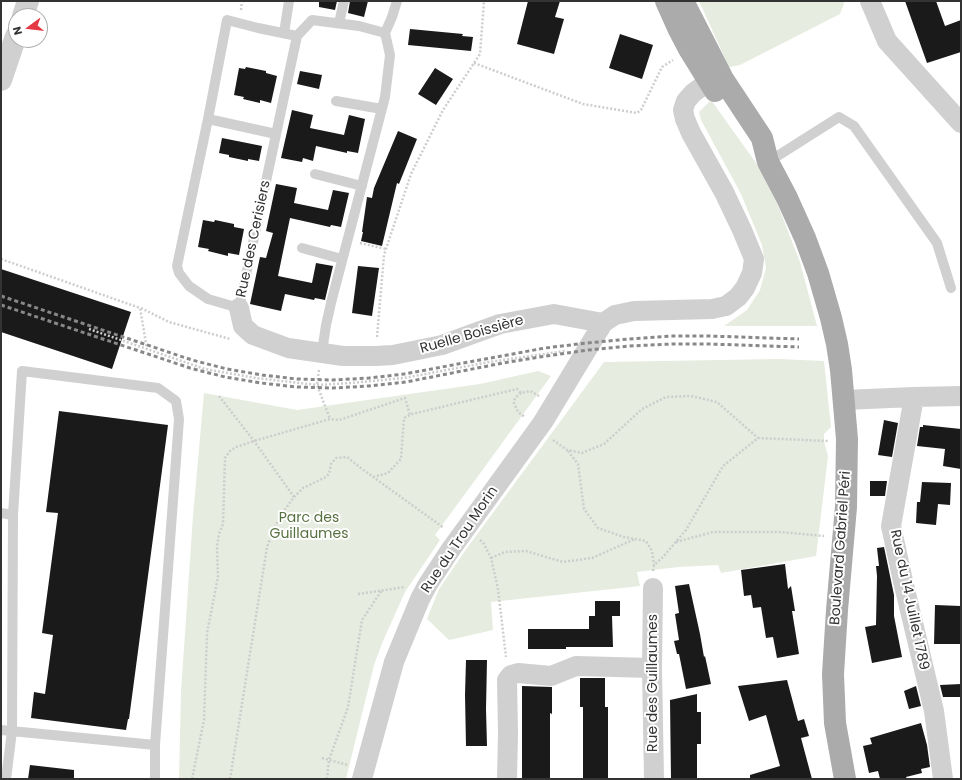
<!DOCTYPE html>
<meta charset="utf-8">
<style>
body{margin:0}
#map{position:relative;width:962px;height:780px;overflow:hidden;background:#fff;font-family:Poppins,sans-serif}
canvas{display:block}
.frame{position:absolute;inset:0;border:2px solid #333;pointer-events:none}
.north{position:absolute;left:8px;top:8px;width:40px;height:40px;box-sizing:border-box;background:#fff;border:1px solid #adadad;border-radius:50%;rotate:255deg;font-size:11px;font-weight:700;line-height:16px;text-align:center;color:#333}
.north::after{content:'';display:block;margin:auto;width:14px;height:18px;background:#e63946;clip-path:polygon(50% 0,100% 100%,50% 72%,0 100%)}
</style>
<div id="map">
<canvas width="962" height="780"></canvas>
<div class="frame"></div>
<div class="north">N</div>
</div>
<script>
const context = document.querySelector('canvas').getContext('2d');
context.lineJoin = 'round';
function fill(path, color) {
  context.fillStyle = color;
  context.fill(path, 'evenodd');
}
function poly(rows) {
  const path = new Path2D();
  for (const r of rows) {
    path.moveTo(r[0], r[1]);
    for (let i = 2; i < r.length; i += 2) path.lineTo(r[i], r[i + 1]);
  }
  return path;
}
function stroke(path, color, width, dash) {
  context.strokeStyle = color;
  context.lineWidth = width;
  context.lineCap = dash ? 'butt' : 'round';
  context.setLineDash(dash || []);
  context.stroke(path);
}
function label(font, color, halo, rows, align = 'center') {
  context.font = font + ' Poppins,sans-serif';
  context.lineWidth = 4;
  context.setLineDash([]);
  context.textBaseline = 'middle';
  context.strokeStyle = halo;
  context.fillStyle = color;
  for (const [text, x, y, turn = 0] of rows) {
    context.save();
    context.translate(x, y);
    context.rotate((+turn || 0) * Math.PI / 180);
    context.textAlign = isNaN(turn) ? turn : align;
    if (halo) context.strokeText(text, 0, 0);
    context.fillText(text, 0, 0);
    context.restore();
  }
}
fill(poly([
 [699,1,845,1,840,14,740,65,729,67],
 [711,100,756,163,777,203,800,262,817,326,724,326,747,310,760,290,766,268,762,245,741,194,701,120,699,112],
 [778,359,824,361,831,427,824,434,824,441,828,456,816,556,721,573,718,565,678,567,637,572,640,586,491,602,493,630,449,640,427,619,439,589,467,548,604,362],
 [538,371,551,376,435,535,440,540,405,592,383,641,374,665,346,779,179,779,181,692,193,516,204,393,297,410,480,384]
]), '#e6ecdf');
fill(poly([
 [319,1,337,1,335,10,319,7],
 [350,1,368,1,364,17,348,13],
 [528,1,560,1,555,17,564,19,554,54,517,44],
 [905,1,936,1,945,26,961,20,961,52,927,63],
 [410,29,463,34,462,36,473,37,471,51,408,45],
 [620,34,653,45,642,79,609,68],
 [246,67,266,71,266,73,277,76,271,103,260,100,260,103,243,99,244,97,234,95,239,68,245,69],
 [435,68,453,79,436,105,418,94],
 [300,71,322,75,319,89,297,84],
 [292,110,313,115,310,128,344,135,349,115,365,119,358,153,347,151,347,153,316,146,313,161,303,158,302,162,281,158],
 [398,131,417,139,399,184,397,183,382,246,361,241,363,232,362,232,367,197,372,198,374,188],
 [222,138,262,146,259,161,248,159,248,161,229,157,229,155,219,153],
 [276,184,297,188,294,203,328,210,333,190,349,193,341,227,331,225,330,227,290,218,278,276,312,283,316,263,333,266,325,300,315,298,314,300,285,294,281,311,250,304,260,257,266,258,273,233,266,231],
 [203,220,214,222,215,220,234,224,234,227,244,229,239,255,228,253,228,256,208,251,209,249,198,247],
 [358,266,379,268,372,316,352,313],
 [1,269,131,312,112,369,1,332],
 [59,411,168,425,129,719,128,719,126,730,31,718,34,692,45,694,53,635,42,633,58,513,46,512],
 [884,420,898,423,892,457,878,455],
 [923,425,961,429,961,469,943,466,945,449,917,446,920,427,923,427],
 [870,481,887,481,885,496,870,496],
 [922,482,951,483,950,505,938,504,936,525,916,523,917,502,920,502],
 [884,547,894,595,894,616,902,657,872,663,865,627,876,625,877,576,876,566,879,566,877,548],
 [785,564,788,589,791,586,795,611,792,611,799,654,777,658,773,637,766,638,761,607,753,608,751,595,744,596,741,570],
 [689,584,700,634,704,657,705,656,711,684,686,689,679,654,677,654,674,641,679,640,675,614,679,613,675,586],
 [595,601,620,601,620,616,612,616,613,647,566,647,566,649,528,649,528,629,589,629,589,616,595,616],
 [935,605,961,606,961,644,934,644],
 [466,660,487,660,486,709,487,746,466,746,465,695],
 [580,678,605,678,605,707,608,707,608,779,583,779,583,707,580,707],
 [787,680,798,721,804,719,809,736,801,738,812,779,750,779,750,775,780,766,766,715,749,721,738,686],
 [961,684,961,697,943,697,940,685],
 [522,686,552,687,552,714,550,713,550,779,522,779],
 [916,686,921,706,909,709,904,691],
 [697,694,697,712,701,712,701,744,697,744,697,779,671,779,670,700],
 [921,723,927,745,930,767,921,769,922,773,906,777,907,779,880,779,878,771,869,773,863,746,872,744,870,738],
 [30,765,74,770,74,779,28,779]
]), '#1a1a1a');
stroke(poly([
 [241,10,242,1],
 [474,63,583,104,637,113,641,110,662,67,673,60],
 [360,243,386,249],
 [1,259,140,308,147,349],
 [141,308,169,322,230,339],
 [89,329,205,369,256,378,317,385,351,383,404,378,489,362,565,351],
 [377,337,384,255,411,174,443,110,480,54,484,1],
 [319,370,317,385,330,419],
 [521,393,515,398,514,403,518,412,525,417],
 [219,396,254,441,294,497],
 [553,440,567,450,582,453,604,444,642,409,666,397,691,396,717,402,758,438],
 [568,451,578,464,584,509,598,528,624,537,646,541,652,551,654,565],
 [373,477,388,473,401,459,404,418,412,414,517,389,521,393,530,391,539,396],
 [480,540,484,544,491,558,498,589,506,657],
 [676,542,713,532,781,532,824,536],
 [491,558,505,552,526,551,563,562,592,558,635,539],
 [653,571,654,565,663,557,686,530,723,466,758,438,828,441],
 [358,594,405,587],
 [322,758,348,765],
 [192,779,204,720,207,633,218,577,217,546,219,534,223,524,225,458,230,451,236,447,254,441,330,419,339,420,405,398,410,415],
 [230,779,267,547,274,529,281,515,294,497,303,488,326,477,329,474,331,464,336,458,347,457,362,469,444,528],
 [327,779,329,760,348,707,362,620,382,590]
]), '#cdcdcd', 2.5, [2, 2]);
stroke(poly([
 [339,23,344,1],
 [284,33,289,1],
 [385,33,392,17,397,1],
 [297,36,258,28,227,20,208,119,177,266,179,273,189,286,208,299,239,308,297,36,312,20,359,26,385,33,390,55,385,97,331,303,326,325,322,352],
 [336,101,382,109],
 [208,119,276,134],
 [768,162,839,117,854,126,937,243,951,288],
 [315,174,362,186],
 [302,248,342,259],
 [1,513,13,515],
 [1,730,155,745],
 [6,779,12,731,13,515,22,371,158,388,176,401,179,419,155,745,155,779]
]), '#d0d0d0', 10);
stroke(poly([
 [870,1,887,41,961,123],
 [239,308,243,326,253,335,288,348,343,356,376,356,393,355,442,345,500,324,554,314,603,323,615,315,634,311,712,309,726,306,738,297,745,288,752,273,754,259,742,230,724,192,691,133,685,119,683,110,686,101,693,93,708,82],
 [914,397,891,526,903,581,934,711,943,779],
 [844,400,914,397,961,396],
 [653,588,652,668,654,779],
 [362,779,394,662,420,599,428,584,451,549,543,422,603,323],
 [507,779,508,733,507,680,511,675,518,673,551,676,576,666,652,668]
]), '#d0d0d0', 20);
stroke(poly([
 [23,16,28,1],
 [1,80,16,36]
]), '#d0d0d0', 22);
stroke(poly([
 [666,1,679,30,689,49,715,91],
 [683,1,723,79,762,138,768,162,787,198,805,238,818,273,831,318,837,344,841,370,847,439,846,507,837,610,833,674,835,723,845,779]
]), '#ababab', 22);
stroke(poly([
 [1,296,192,360,227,369,262,375,297,379,333,380,369,378,404,374,545,348,587,343,629,339,671,336,709,336,799,339],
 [1,305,190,368,225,377,261,383,297,387,333,388,369,386,406,382,503,363,546,356,588,350,630,346,672,344,709,344,799,347]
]), '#888', 3, [4, 3]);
label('14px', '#333', '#fff', [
 ["Rue des Cerisiers",254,239,-78],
 ["Ruelle Boissière",472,335,-16],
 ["Rue du Trou Morin",460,540,-56],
 ["Boulevard Gabriel Péri",841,548,-86],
 ["Rue du 14 Juillet 1789",909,600,78],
 ["Rue des Guillaumes",653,683,-90]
]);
label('14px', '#56703f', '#fff', [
 ["Parc des",309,518],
 ["Guillaumes",309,534]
]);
</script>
